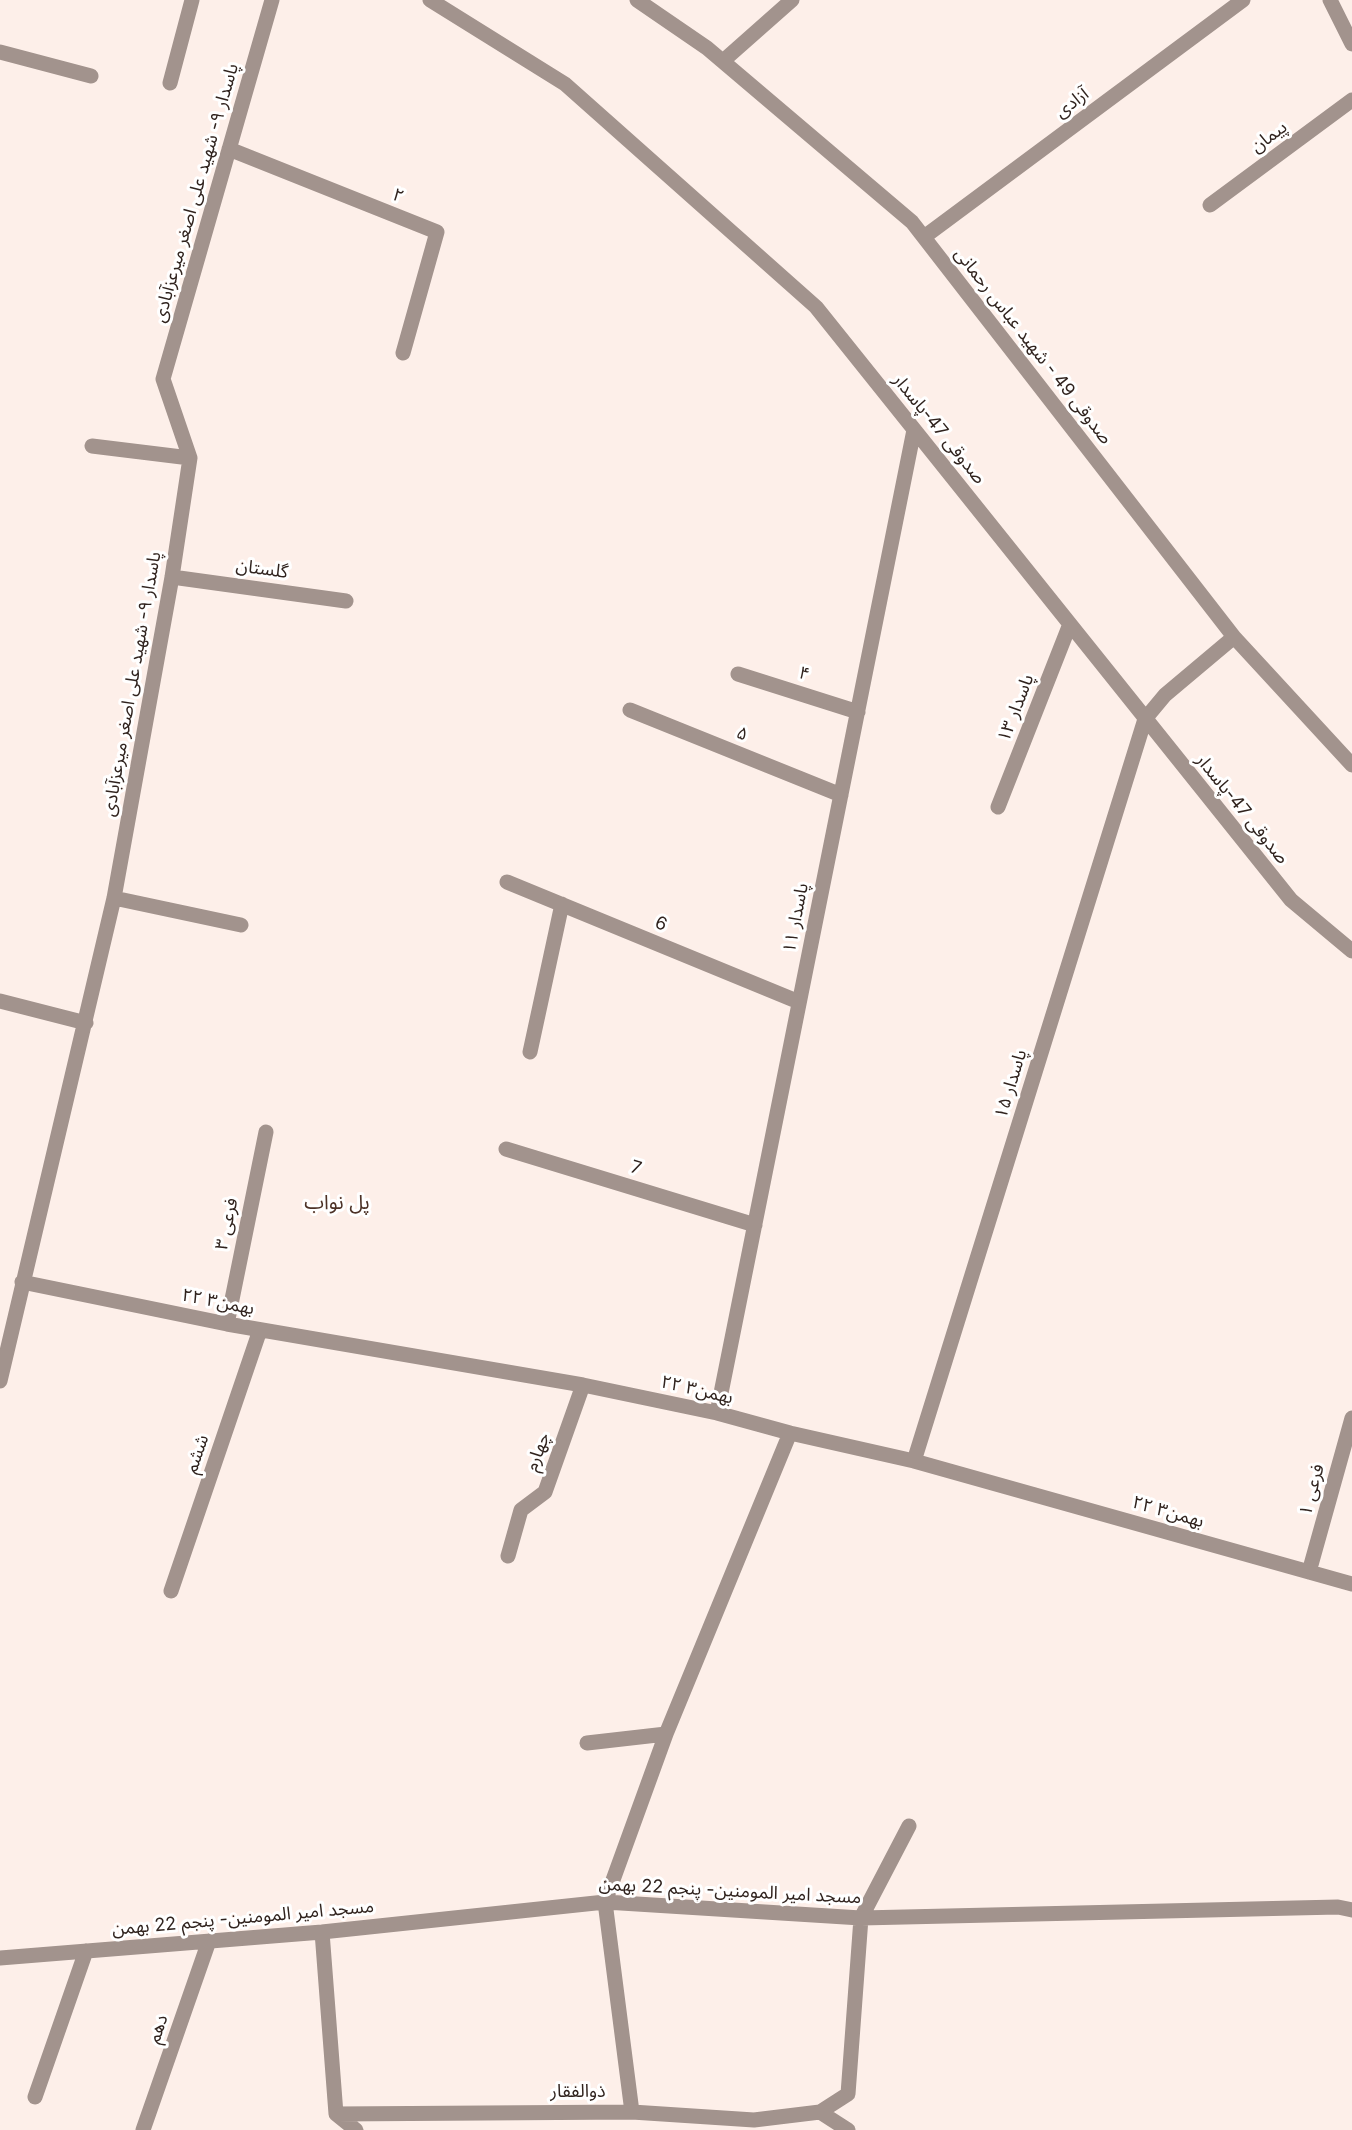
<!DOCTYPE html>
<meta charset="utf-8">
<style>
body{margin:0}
canvas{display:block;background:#fdefe9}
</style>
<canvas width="1352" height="2130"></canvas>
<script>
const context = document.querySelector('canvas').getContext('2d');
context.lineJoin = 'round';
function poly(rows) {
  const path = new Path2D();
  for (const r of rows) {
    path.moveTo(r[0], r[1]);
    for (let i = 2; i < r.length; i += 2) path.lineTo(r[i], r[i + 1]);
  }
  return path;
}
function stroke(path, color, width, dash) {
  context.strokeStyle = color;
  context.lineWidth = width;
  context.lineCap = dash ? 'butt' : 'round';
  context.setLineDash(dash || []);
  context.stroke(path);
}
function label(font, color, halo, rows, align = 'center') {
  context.font = font + ' Inter,"Noto Sans Arabic",sans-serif';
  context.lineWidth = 6;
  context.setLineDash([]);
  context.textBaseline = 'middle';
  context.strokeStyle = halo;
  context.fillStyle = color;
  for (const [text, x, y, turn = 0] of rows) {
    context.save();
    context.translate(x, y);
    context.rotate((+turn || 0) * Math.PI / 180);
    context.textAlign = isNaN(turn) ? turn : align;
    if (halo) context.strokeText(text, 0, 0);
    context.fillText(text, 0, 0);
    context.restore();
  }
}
stroke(poly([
 [430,0,565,84,816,307,1291,900,1352,951],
 [637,0,707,48,912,222,1234,637,1352,765],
 [1330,0,1352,44],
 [0,52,91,76],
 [723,61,792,0],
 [170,83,192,0],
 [229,149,437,232,403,353],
 [1210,205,1352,100],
 [924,237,1243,0],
 [92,446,190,458],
 [172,577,346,601],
 [738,674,858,712],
 [630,710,841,795],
 [998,807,1070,624],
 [507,882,799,1002],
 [114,898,241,925],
 [0,1001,86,1023],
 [530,1052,562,904],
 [506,1149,755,1225],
 [22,1282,227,1324,583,1385,717,1413,790,1433,914,1461,1352,1584],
 [227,1324,266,1132],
 [0,1381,114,898,172,577,190,458,163,379,272,0],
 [717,1413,914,430],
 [914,1461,1145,719,1165,695,1234,637],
 [508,1556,521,1510,545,1492,583,1385],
 [1309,1572,1352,1418],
 [171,1591,260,1330],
 [587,1743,666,1734],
 [322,1932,336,2114,356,2130],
 [0,1958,322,1932,605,1902,861,1918,1338,1907,1352,1910],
 [35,2097,86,1951],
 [632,2112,605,1902,666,1734,790,1433],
 [820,2112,848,2130],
 [336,2114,632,2112,754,2120,820,2112,848,2094,861,1918,909,1826],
 [143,2130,209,1941]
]), '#a2938d', 15);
label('18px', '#30231e', '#fff', [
 ["آزادی",1072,103,-37],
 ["پیمان",1269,137,-37],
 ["پاسدار ۹- شهید علی اصغر میرعزآبادی",196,193,-74],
 ["۲",398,196,22],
 ["صدوقی 49 - شهید عباس رحمانی",1033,346,52],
 ["صدوقی 47-پاسدار",939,429,51],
 ["گلستان",262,569,8],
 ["۴",804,674,18],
 ["پاسدار ۹- شهید علی اصغر میرعزآبادی",132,684,-80],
 ["پاسدار ۱۳",1016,708,-69],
 ["۵",742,734,22],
 ["صدوقی 47-پاسدار",1242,809,51],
 ["پاسدار ۱۱",796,918,-79],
 ["6",661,924,22],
 ["پاسدار ۱۵",1011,1084,-73],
 ["7",636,1168,17],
 ["فرعی ۳",227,1224,-78],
 ["۲۲ بهمن۳",218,1302,11],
 ["۲۲ بهمن۳",697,1390,13],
 ["چهارم",538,1452,-70],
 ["ششم",197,1454,-71],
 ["فرعی ۱",1312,1490,-75],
 ["۲۲ بهمن۳",1168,1512,16],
 ["مسجد امیر المومنین- پنجم 22 بهمن",730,1891,3],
 ["مسجد امیر المومنین- پنجم 22 بهمن",243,1918,-5],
 ["دهم",158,2029,-71],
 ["ذوالفقار",578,2092]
]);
label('20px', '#4c3126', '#fff', [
 ["پل نواب",337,1203]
]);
</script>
